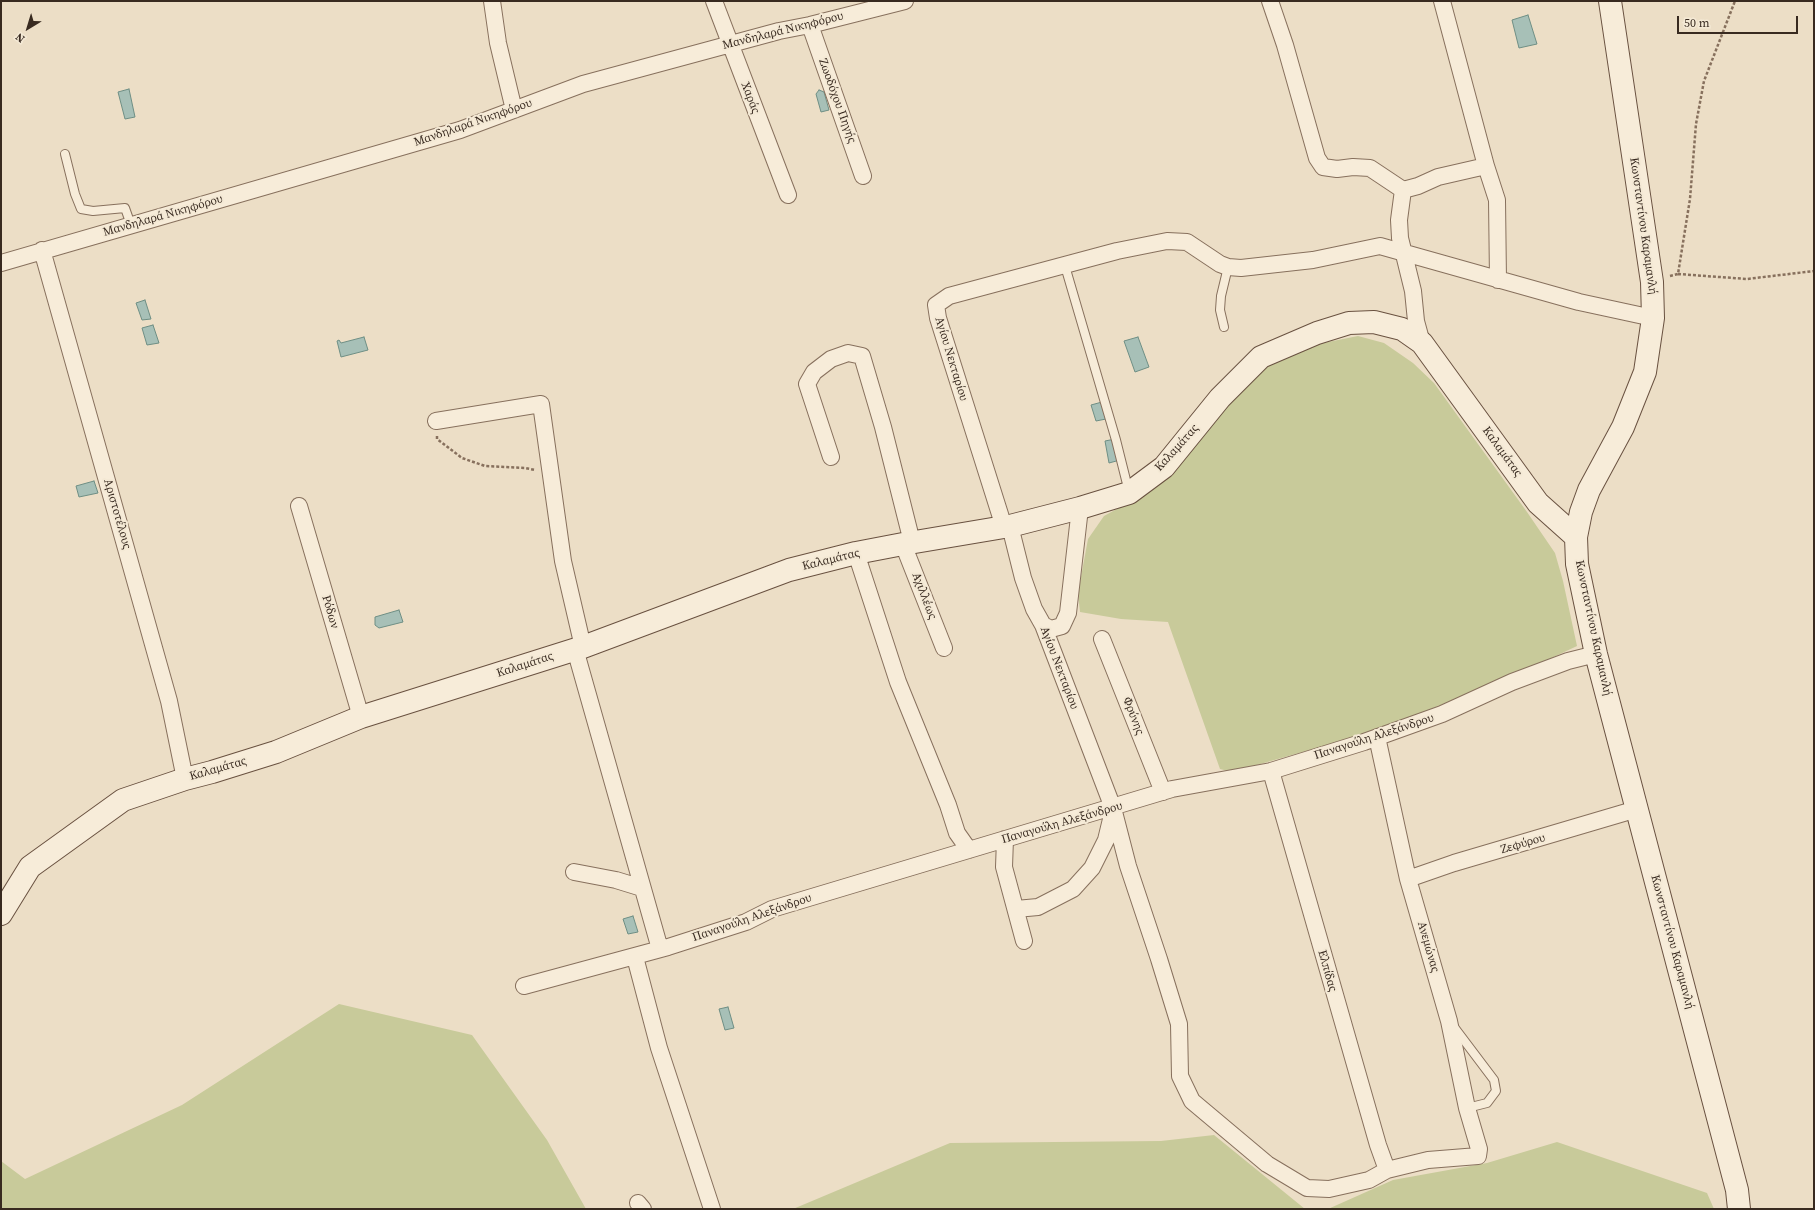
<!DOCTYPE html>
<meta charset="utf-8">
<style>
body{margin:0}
#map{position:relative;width:1815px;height:1210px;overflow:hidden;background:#ecdec6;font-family:"Source Serif 4",serif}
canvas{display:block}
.frame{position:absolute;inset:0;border:2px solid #382a20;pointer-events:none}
.north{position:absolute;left:8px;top:8px;width:40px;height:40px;-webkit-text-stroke:3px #f4e9d5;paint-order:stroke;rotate:218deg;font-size:11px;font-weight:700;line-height:16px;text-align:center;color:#382a20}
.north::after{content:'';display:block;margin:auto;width:14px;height:18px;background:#382a20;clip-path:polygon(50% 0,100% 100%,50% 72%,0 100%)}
.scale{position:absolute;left:1677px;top:16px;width:121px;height:18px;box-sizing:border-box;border:2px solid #382a20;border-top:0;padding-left:5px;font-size:12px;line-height:14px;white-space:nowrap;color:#382a20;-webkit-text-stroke:3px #f4e9d5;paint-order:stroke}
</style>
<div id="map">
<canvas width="1815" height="1210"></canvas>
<div class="frame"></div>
<div class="north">N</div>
<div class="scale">50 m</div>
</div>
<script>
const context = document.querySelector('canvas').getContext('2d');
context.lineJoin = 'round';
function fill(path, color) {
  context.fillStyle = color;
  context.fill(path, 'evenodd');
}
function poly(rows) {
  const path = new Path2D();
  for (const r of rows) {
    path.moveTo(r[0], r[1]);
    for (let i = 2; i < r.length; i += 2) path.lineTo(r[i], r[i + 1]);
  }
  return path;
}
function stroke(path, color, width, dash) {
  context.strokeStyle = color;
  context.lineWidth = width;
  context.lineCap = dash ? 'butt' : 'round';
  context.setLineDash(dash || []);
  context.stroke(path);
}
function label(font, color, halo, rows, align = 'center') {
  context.font = font + ' "Source Serif 4",serif';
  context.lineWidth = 4;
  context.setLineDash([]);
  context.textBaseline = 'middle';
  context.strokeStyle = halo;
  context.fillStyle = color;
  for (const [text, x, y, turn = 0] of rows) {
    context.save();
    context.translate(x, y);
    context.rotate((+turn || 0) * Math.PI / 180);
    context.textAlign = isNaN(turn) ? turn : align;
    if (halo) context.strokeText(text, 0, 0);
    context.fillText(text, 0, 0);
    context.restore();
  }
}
fill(poly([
 [1358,336,1384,343,1413,363,1434,383,1527,512,1555,553,1563,581,1577,646,1509,678,1373,732,1232,772,1220,769,1168,622,1121,619,1080,612,1078,593,1088,539,1104,516,1157,487,1210,425,1263,368,1318,344],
 [339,1004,472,1035,547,1140,586,1209,1,1209,1,1161,25,1179,182,1105],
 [1214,1135,1305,1209,793,1209,950,1143,1161,1141],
 [1557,1142,1707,1193,1714,1209,1328,1209,1393,1180,1487,1163]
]), '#c8ca9a');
const water = poly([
 [1528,15,1537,44,1519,48,1512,20,1528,15],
 [129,89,135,117,125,119,118,92,129,89],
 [819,90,824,92,829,110,821,112,816,94,819,90],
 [145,300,151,319,142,320,136,303,145,300],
 [153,325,159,343,147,345,142,328,153,325],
 [364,337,368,350,341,357,337,341,339,340,341,343,364,337],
 [1138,337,1149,367,1135,372,1124,341,1138,337],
 [1102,402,1106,419,1096,421,1091,405,1102,402],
 [1115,439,1120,460,1109,463,1105,441,1115,439],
 [94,481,98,493,79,497,76,486,94,481],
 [399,610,403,622,379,628,375,625,375,617,399,610],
 [633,916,638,932,628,934,623,919,633,916],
 [728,1007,734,1028,725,1030,719,1009,728,1007]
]);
fill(water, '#a7c0b7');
stroke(water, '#6e8e84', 1);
const lane = poly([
 [65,154,75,194,81,209,93,211,125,208,131,225],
 [1065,266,1116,440,1129,492],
 [1224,327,1220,310,1221,296,1228,267],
 [1454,1027,1494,1080,1496,1091,1487,1103,1467,1108]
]);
const street = poly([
 [492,1,498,43,514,110],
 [714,1,788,195],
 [1270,1,1285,45,1317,158,1323,167,1337,169,1353,167,1370,168,1403,190,1418,186,1438,177,1486,166,1497,200,1498,280],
 [1442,1,1486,166],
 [810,25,863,176],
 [1403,190,1399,220,1400,238,1413,291,1416,321,1422,343],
 [42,250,169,701,185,779],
 [1,263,460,130,583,84,779,31,810,25,905,1],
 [436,421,541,404,563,561,583,647],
 [831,457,807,384,814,372,831,359,848,353,862,356,883,427,912,542],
 [299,506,361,717],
 [1010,526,1023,578,1034,609,1043,625,1113,808,1128,866,1159,959,1179,1024,1180,1076,1192,1101,1267,1164,1307,1188,1329,1189,1369,1180,1387,1170,1428,1160,1478,1156,1479,1149,1467,1108,1449,1021,1408,879,1377,737],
 [1004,527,938,318,936,305,949,296,1117,251,1167,241,1187,242,1220,264,1228,267,1241,268,1313,260,1380,246,1579,302,1653,318],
 [903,544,944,648],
 [856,553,898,682,948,805,957,833,969,850],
 [1043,625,1051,629,1062,626,1068,613,1080,508],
 [1102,639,1163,792],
 [575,649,660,949],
 [1271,771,1378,1145,1387,1170],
 [1005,839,1004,867,1024,941],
 [574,872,616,880,642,888],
 [1408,879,1454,863,1637,809],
 [1016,909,1038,907,1073,889,1092,868,1106,840,1113,811],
 [635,957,659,1048,712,1209],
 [524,986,668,947,746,922,772,909,1172,789,1271,771,1364,742,1442,714,1512,682,1568,661,1596,654],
 [638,1203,643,1209]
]);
const secondary = poly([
 [1610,1,1652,282,1653,318,1645,372,1623,427,1589,490,1581,512,1576,537,1577,564,1596,654,1737,1190,1739,1209],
 [1,914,30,867,123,800,185,779,212,772,276,752,361,717,583,647,789,570,856,553,903,544,1010,526,1080,508,1129,493,1164,467,1220,398,1261,357,1317,333,1349,323,1374,322,1402,329,1422,343,1538,503,1576,537]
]);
stroke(lane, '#87705d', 10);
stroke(street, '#87705d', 18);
stroke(secondary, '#695140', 24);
stroke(poly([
 [1678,274,1747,279,1814,271],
 [1670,276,1678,274,1690,199,1696,124,1704,81,1735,1],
 [437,436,437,439,462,458,485,466,525,468,535,470]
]), '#87705d', 2.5, [3, 2]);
stroke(lane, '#f7ecd9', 8);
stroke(street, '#f7ecd9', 16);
stroke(secondary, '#f7ecd9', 22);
label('12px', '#382a20', '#f4e9d5', [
 ["Μανδηλαρά Νικηφόρου",783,31,-14],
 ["Χαράς",750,98,69],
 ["Ζωοδόχου Πηγής",837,101,70],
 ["Μανδηλαρά Νικηφόρου",473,123,-19],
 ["Μανδηλαρά Νικηφόρου",163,216,-16],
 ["Κωνσταντίνου Καραμανλή",1643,226,82],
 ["Αγίου Νεκταρίου",951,359,73],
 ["Καλαμάτας",1177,448,-48],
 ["Καλαμάτας",1502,452,54],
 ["Αριστοτέλους",117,514,74],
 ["Καλαμάτας",831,560,-14],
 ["Αχιλλέως",924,596,69],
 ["Ρόδων",330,612,74],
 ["Κωνσταντίνου Καραμανλή",1593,628,78],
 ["Καλαμάτας",525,665,-18],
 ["Αγίου Νεκταρίου",1059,668,69],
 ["Φρύνης",1133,716,69],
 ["Παναγούλη Αλεξάνδρου",1374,737,-18],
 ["Καλαμάτας",218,769,-16],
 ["Παναγούλη Αλεξάνδρου",1062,823,-16],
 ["Ζεφύρου",1523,844,-16],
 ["Παναγούλη Αλεξάνδρου",752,918,-19],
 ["Κωνσταντίνου Καραμανλή",1672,942,75],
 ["Ανεμώνας",1428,947,74],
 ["Ελπίδας",1327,971,74]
]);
</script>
